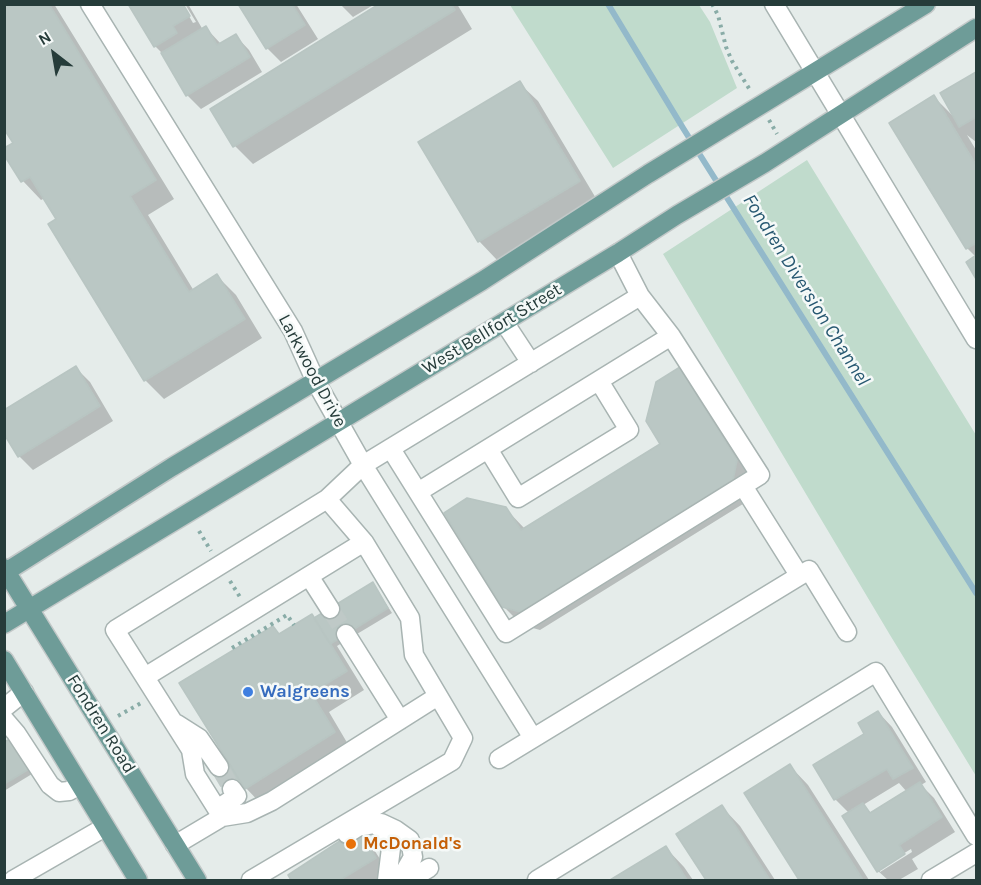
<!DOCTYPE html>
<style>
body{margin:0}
#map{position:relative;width:981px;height:885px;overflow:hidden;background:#e5ecea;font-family:Karla,sans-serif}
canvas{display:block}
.frame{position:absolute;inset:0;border:6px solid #263c3a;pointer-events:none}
.north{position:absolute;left:24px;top:24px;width:60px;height:60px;-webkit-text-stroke:4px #f5f9f8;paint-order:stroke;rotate:329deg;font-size:16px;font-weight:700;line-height:24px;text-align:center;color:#263c3a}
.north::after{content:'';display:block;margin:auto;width:21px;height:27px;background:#263c3a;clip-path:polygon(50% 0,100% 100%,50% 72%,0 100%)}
</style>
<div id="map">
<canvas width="981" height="885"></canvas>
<div class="frame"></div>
<div class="north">N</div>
</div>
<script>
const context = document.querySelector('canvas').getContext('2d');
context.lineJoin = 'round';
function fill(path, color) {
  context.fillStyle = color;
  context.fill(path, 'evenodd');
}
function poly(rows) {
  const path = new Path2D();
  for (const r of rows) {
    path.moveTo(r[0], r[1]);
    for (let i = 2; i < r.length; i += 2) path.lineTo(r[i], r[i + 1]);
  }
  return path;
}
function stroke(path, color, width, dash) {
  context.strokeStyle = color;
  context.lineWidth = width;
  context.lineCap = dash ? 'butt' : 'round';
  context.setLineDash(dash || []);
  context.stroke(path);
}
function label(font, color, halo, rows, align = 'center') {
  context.font = font + ' Karla,sans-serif';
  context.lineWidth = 5;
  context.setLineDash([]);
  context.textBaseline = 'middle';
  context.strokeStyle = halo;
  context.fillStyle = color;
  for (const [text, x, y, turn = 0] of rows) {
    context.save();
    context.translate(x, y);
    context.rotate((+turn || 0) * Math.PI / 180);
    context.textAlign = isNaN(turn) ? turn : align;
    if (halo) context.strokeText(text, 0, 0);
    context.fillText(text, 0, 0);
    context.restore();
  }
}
fill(poly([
 [510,5,699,5,710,22,737,88,613,168],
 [807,160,976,435,976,776,890,635,663,254]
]), '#c0dbcc');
fill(poly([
 [4,4,54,4,174,199,148,215,194,291,217,276,236,295,262,338,164,399,145,380,50,225,58,220,45,198,41,200,23,181,4,152,15,143],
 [130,4,182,4,193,23,196,22,185,4,188,4,203,30,206,28,221,44,235,35,249,50,262,72,201,109,187,95,164,55,155,46],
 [240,4,296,4,318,39,281,62,267,48],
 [340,4,375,4,353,17],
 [382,4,457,4,472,29,253,164,235,146],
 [976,74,976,142,967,135,976,150,976,276,968,262,976,257,967,248,934,97,954,117,942,94],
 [519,83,538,101,597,200,497,260,479,241],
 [76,368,90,382,113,421,33,470,19,456],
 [680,369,698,388,755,480,751,499,540,630,522,625,503,606,505,508,525,529,662,444],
 [373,584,392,613,337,646,364,690,329,712,352,751,264,807,245,787,232,796,230,762,273,628,280,635,315,619],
 [878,712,892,727,926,782,921,785,934,798,955,832,912,859,918,869,899,880,888,880,878,871,849,813,835,799],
 [899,783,907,792,872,814,863,805],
 [911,849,912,852,880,872,880,868],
 [4,744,14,745,32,774,4,791],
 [790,766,808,785,869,880,801,880,746,793],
 [722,807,740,826,775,880,708,880,678,834],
 [357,831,371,845,389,873,376,880,293,880,290,876],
 [666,848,684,867,693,880,613,880]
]), '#0003');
stroke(poly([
 [608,4,683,128,976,593]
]), '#93b9ca', 6);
const building = poly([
 [4,4,49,4,156,180,130,196,189,292,217,274,245,319,144,381,48,224,56,219,30,177,21,182,4,155,4,148,13,143,4,129,4,4],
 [128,4,183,4,190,16,173,26,177,33,154,47,128,4],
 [238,4,292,4,305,25,266,49,238,4],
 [379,4,451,4,455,10,233,147,210,109,379,4],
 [206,26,217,45,236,34,250,57,186,96,161,53,206,26],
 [976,72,976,117,959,127,940,93,976,72],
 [520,81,580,181,478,242,418,142,520,81],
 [934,95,976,165,976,243,966,249,889,123,934,95],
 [976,255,976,279,966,262,976,255],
 [76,366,100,406,18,457,4,434,4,410,76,366],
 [680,367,737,460,733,480,521,612,502,607,444,513,467,498,506,507,521,530,660,444,646,421,656,382,680,367],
 [373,582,388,608,330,644,314,618,373,582],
 [312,614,347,671,311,693,335,732,245,789,179,683,273,626,279,634,312,614],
 [878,711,913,768,893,779,887,769,834,800,813,765,864,734,858,723,878,711],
 [10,739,29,769,4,784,4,742,10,739],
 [228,761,241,783,226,793,213,771,228,761],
 [790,764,863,880,799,880,744,793,790,764],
 [920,782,942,817,899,845,905,854,877,872,842,816,863,803,870,813,920,782],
 [722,805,770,880,706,880,676,834,722,805],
 [358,829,376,858,340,880,291,880,288,875,358,829],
 [666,846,687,880,610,880,666,846]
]);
fill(building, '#bac7c4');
stroke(building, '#b8c5c2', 1.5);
stroke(poly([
 [330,609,346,634],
 [219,767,232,789]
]), '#bfc9c7', 18, [18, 9]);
const minor = poly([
 [90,4,293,331,316,382,363,465,533,738],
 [774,4,976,339],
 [504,322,531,363],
 [391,449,506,633,760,475,671,336,640,296,618,253],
 [488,449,518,498,629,430,599,381],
 [743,486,799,575],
 [418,492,671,336],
 [309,576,330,609],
 [346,634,400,720],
 [145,677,364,542],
 [4,708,24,692],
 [4,719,16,733,50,785,59,792,69,791,80,785],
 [177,724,199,738,219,767],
 [499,759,809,570,847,632],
 [217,809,237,796,232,789],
 [222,817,195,774,191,750,115,630,327,499,363,465,640,296],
 [381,823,396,830,410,840,413,857,405,871,394,880],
 [347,834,358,827,375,824,387,833,391,848,387,880],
 [175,845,222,817,247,813,272,801,438,696],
 [13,880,105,827],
 [251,880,452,761,463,738,414,655,410,618,364,542,327,499],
 [409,880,429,868],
 [537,880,876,672,976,836],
 [931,880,976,853]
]);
const major = poly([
 [4,568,197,880],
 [4,573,172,467,482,281,648,174,926,4],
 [4,624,618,253,677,215,765,163,976,28],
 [4,660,138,880]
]);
stroke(minor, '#a8b4b2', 21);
stroke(major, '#c2c8c8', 21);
stroke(poly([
 [712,4,718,15,726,47,732,61,750,90],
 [769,120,777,134],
 [199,531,211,551],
 [230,581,240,597],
 [232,648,287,615,294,625],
 [118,716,141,703]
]), '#89aca7', 4, [3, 4.5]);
stroke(minor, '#fff', 18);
stroke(major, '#6e9c98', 18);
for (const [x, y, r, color] of [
 [248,692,6,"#3f7fe0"],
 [351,844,6,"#e8710a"]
]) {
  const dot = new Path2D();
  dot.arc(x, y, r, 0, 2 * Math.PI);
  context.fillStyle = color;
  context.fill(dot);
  stroke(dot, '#f5f9f8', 2);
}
label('18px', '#263c3a', '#f5f9f8', [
 ["West Bellfort Street",492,329,-31],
 ["Larkwood Drive",312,371,62],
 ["Fondren Road",101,724,58]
]);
label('bold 18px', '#366cbe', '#f5f9f8', [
 ["Walgreens",260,692]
], 'left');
label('bold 18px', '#c56008', '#f5f9f8', [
 ["McDonald's",363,844]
], 'left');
label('italic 20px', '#275871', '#f5f9f8', [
 ["Fondren Diversion Channel",806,290,58]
]);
</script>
